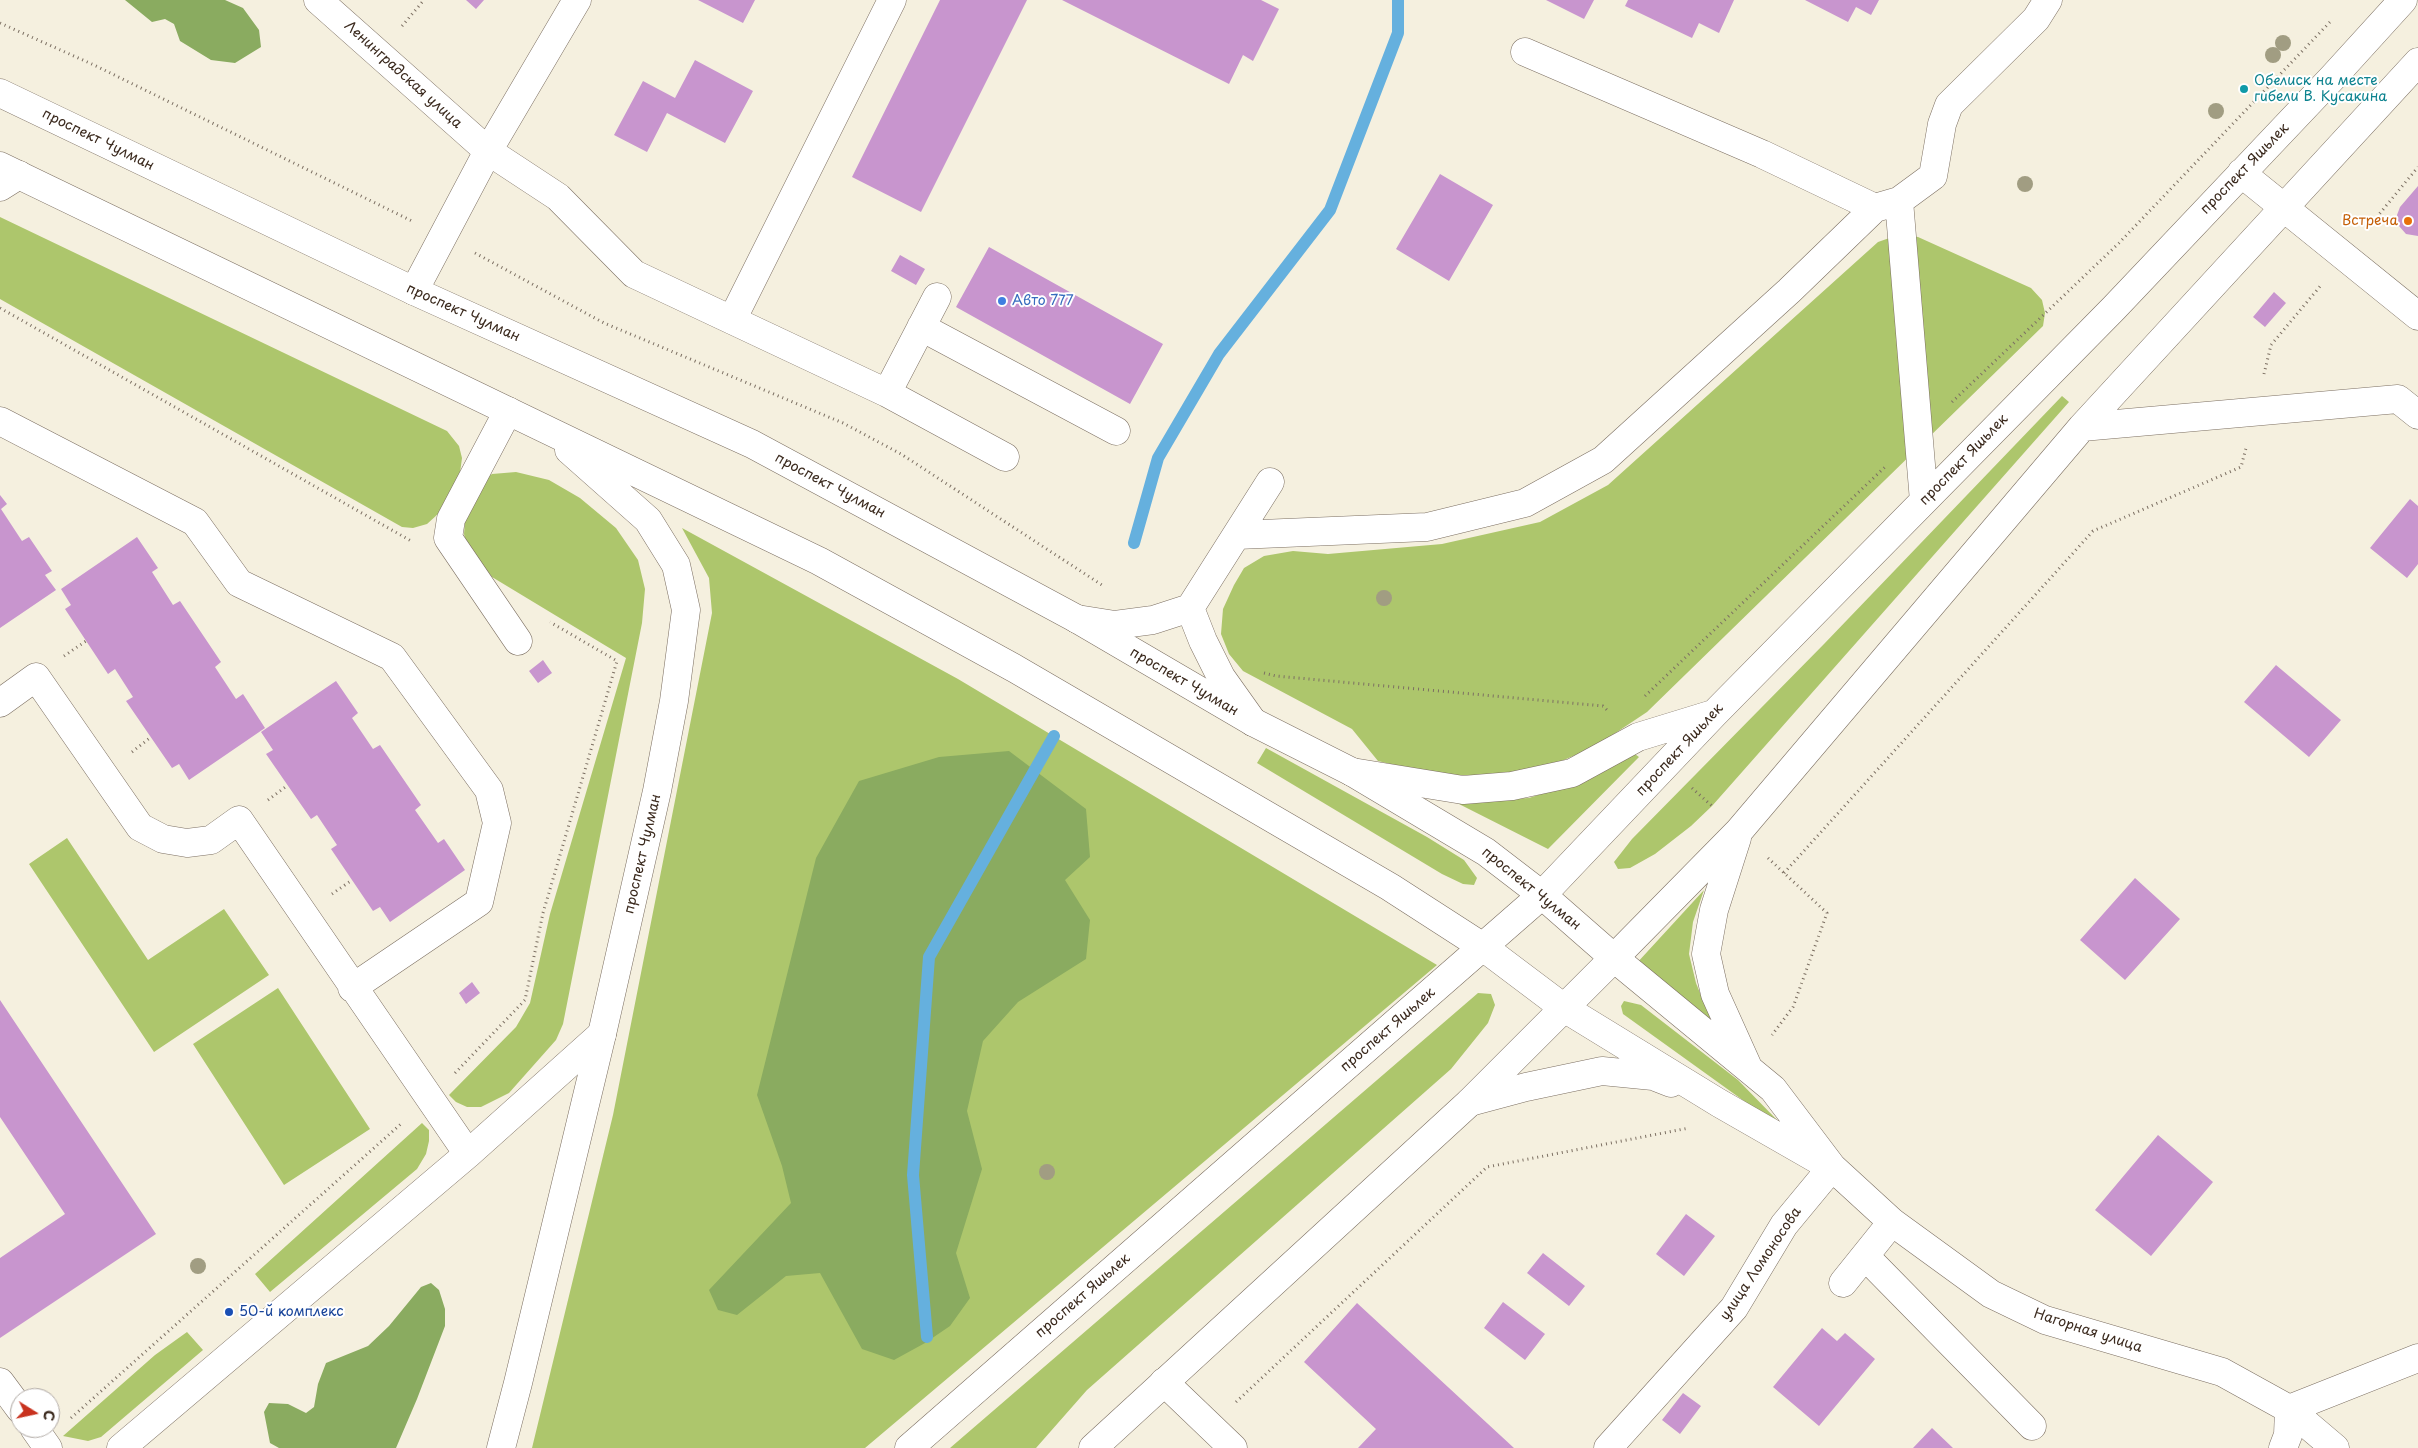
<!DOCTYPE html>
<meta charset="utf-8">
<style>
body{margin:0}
#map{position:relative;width:2418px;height:1448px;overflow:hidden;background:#f5f0df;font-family:"Playpen Sans",sans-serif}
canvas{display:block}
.north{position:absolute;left:10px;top:1388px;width:50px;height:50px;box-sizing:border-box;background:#fff;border:1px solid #b1aaa5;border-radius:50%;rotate:100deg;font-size:14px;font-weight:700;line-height:20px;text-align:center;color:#3b2a1e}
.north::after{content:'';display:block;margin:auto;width:18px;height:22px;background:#c8321e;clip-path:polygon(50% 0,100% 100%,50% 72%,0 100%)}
</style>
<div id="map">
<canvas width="2418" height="1448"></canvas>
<div class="north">С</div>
</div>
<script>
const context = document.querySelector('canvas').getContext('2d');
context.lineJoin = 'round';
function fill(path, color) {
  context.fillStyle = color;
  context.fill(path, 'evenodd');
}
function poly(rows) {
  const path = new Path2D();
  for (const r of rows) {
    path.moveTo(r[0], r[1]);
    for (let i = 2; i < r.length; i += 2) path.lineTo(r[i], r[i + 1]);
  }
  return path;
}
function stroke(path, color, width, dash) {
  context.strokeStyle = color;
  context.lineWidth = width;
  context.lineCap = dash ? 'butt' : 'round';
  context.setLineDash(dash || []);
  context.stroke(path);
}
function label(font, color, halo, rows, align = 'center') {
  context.font = font + ' "Playpen Sans",sans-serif';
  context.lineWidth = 4;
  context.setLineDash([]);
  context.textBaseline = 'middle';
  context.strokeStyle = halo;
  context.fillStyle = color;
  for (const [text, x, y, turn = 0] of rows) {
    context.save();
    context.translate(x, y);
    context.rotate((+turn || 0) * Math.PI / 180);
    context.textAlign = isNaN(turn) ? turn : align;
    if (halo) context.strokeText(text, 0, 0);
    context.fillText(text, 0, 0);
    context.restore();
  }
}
fill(poly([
 [0,217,447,431,459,446,462,458,460,473,438,514,427,524,413,528,402,527,0,299],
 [1898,235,1918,237,2031,288,2042,300,2045,313,2043,326,1647,712,1596,746,1557,763,1507,775,1436,775,1378,761,1352,729,1243,671,1229,654,1221,634,1223,609,1234,585,1244,568,1264,556,1293,551,1328,554,1442,544,1540,522,1608,485,1878,242],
 [2062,396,2069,402,1712,806,1691,826,1655,854,1630,868,1618,869,1614,862,1632,839,1824,644],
 [516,472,549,480,580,498,616,528,638,560,645,589,642,623,563,1024,556,1040,509,1093,481,1107,467,1107,456,1102,449,1095,516,1027,530,1003,550,914,626,658,492,577,467,546,464,534,465,520,485,479,492,474],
 [682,528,958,679,1437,965,865,1448,532,1448,613,1115,712,613,709,578],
 [1266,748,1427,837,1464,860,1477,878,1474,885,1463,884,1442,874,1257,763],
 [1632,752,1639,757,1548,849,1455,802,1529,798,1583,780],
 [67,838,148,960,224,909,269,975,154,1052,29,864],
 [1704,890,1693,922,1689,954,1696,983,1704,1003,1716,1022,1716,1031,1636,964],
 [278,988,370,1129,284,1185,193,1044],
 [1478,993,1491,994,1495,1005,1488,1023,1451,1069,1087,1390,1036,1448,950,1448],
 [1624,1001,1641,1005,1738,1080,1778,1121,1751,1106,1623,1014,1621,1006],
 [422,1123,429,1130,429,1141,426,1154,417,1169,270,1292,255,1274],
 [187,1332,203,1350,101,1437,88,1441,63,1436,155,1355]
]), '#adc66c');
fill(poly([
 [125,0,225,0,243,8,259,30,261,47,235,63,211,60,180,41,174,24,165,19,152,22],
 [1009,751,1086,809,1090,857,1065,880,1090,920,1086,959,1018,1002,983,1041,967,1111,982,1169,956,1253,970,1298,950,1326,925,1343,894,1360,862,1349,820,1273,786,1276,737,1315,718,1310,709,1290,791,1203,782,1166,757,1095,816,858,859,781,939,757],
 [431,1283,439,1290,445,1309,445,1326,417,1399,396,1448,279,1448,270,1443,264,1412,269,1403,288,1404,306,1413,314,1407,318,1384,326,1363,368,1346,389,1326,421,1287]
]), '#8aab60');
stroke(poly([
 [1134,543,1158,458,1219,354,1330,210,1398,33,1398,0],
 [927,1337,913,1175,929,957,1054,736]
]), '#65b0de', 12);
fill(poly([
 [466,0,484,0,476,9],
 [698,0,755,0,743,23],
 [940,0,1027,0,921,212,852,177],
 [1062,0,1261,0,1279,9,1253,61,1243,55,1229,84],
 [1546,0,1594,0,1584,19],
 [1628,0,1734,0,1719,33,1699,23,1692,38,1625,6],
 [1805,0,1879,0,1871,15,1856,7,1848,22],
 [695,60,753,91,725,143,667,113,647,152,614,135,643,81,675,98],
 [1440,174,1493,205,1449,281,1396,249],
 [2418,186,2418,236,2406,234,2399,226,2397,215,2400,207],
 [989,247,1163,344,1130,404,956,307],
 [900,255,925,269,916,285,891,271],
 [2274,292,2286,303,2265,327,2253,317],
 [0,495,7,504,1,509,22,541,29,537,52,571,45,575,56,590,0,628],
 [2410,499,2418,506,2418,564,2407,578,2370,548],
 [137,537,158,568,152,572,173,605,180,601,221,662,215,667,236,699,243,694,265,728,189,780,179,764,172,768,126,701,133,697,115,669,108,674,65,609,71,605,61,589],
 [543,660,552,673,538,683,529,671],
 [2276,665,2341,720,2309,757,2244,702],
 [336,681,358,713,352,718,373,749,380,745,421,805,415,810,438,843,444,839,465,870,390,922,380,907,373,911,331,849,337,845,317,815,311,819,266,754,273,750,261,732],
 [2135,878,2180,919,2125,980,2080,940],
 [472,982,480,993,466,1004,459,993],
 [0,1000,156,1234,0,1338,0,1258,65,1214,0,1117],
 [2158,1135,2213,1182,2151,1256,2095,1210],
 [1686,1214,1715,1236,1684,1276,1656,1254],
 [1543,1253,1585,1286,1569,1306,1527,1273],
 [1503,1302,1545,1334,1525,1360,1484,1328],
 [1357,1303,1514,1448,1358,1448,1376,1429,1304,1362],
 [1822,1328,1837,1341,1845,1333,1875,1359,1819,1426,1773,1387],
 [1683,1393,1701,1406,1680,1434,1662,1420],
 [1932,1428,1953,1448,1913,1448]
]), '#c895ce');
const minor = poly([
 [318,0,488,151,558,197,634,274,887,393,1005,457],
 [1525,52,1762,154,1875,208,1899,201,1933,176,1942,124,1949,105,2036,19,2048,0],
 [2241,173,2418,316],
 [0,187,19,175],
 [1899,201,1924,501],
 [414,291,488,151,577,0],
 [732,320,892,0],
 [921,327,1116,431],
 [887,393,937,297],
 [508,411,451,519,448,538,518,641],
 [0,421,195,522,239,583,392,657,489,790,497,823,479,902,352,988],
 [2082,427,2398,399,2418,415],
 [1237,535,1427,527,1525,503,1603,460,1789,291,1875,208],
 [1190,608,1203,641,1221,677,1253,722],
 [1077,619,1115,625,1153,620,1190,608,1270,482],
 [0,703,36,677,140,827,163,839,187,843,211,840,239,820,468,1154],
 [1352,772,1463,790,1512,786,1572,773,1638,737,1713,714],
 [1737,838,1714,910,1706,954,1715,994,1747,1065],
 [1542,895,1714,714,2114,308,2333,77,2403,0],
 [1564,1008,1719,1103,1822,1162],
 [1470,1102,1526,1087,1602,1071,1653,1076,1671,1083],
 [1865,1256,2032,1426],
 [1843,1283,1892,1222],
 [0,1382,20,1409],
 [1164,1382,1233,1448],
 [34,1428,48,1448],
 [121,1448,468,1154,602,1034],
 [1608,1448,1734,1308,1784,1225,1832,1167],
 [2283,1448,2288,1435,2289,1409,2418,1358],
 [2335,1448,2289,1409,2222,1372,2045,1320,1991,1294,1892,1222,1832,1167,1773,1089,1614,958,1739,831,2082,427,2418,62]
]);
const major = poly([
 [0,93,414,291,752,444,1077,619,1253,722,1352,772,1486,852,1542,895,1614,958,1470,1102,1093,1448],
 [0,166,819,561,1014,668,1390,887,1483,947,1564,1008],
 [501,1448,518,1383,602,1034,657,791,674,701,686,610,676,565,648,520,569,450],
 [909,1448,1542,895]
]);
stroke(minor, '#7c6f62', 29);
stroke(major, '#7c6f62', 29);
stroke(poly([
 [0,23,94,65,412,221],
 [402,26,424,0],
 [2367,229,2418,167],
 [475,253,604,323,843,423,901,454,1102,585],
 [0,308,413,542],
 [2264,374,2271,345,2322,284],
 [1952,402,2119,243,2330,22],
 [64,656,86,641],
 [1264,673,1276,676,1603,706,1609,712],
 [1645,696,1885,467],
 [132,752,151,737],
 [1692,788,1712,806],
 [268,800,288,785],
 [1768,858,1827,913,1793,1007,1772,1035],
 [1784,873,2093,531,2241,467,2246,448],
 [332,894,352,880],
 [455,1073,525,1000,543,913,617,661,550,622],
 [1236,1402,1487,1167,1689,1128],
 [71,1418,402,1123]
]), '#7c6f62', 3, [1, 4]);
stroke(minor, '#fff', 28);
stroke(major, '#fff', 28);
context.fillStyle = '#a19d82';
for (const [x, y] of [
 [2283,43],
 [2273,55],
 [2216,111],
 [2025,184],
 [1384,598],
 [1047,1172],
 [198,1266]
]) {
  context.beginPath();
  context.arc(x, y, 8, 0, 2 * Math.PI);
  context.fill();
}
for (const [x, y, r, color] of [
 [2244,89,5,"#0f9aa8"],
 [2408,221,5,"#e8710a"],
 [1002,301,5,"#3f7fe0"],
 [229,1312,5,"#1a4fb4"]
]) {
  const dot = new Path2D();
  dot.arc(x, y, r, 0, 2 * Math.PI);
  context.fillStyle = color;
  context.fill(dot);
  stroke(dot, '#fff', 2);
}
label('14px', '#3b2a1e', '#fff', [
 ["Ленинградская улица",403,75,42],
 ["проспект Чулман",98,140,26],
 ["проспект Яшьлек",2245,169,-46],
 ["проспект Чулман",463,313,24],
 ["проспект Яшьлек",1964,460,-46],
 ["проспект Чулман",830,486,28],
 ["проспект Чулман",1184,682,30],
 ["проспект Яшьлек",1680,750,-47],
 ["проспект Чулман",643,854,-77],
 ["проспект Чулман",1531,889,39],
 ["проспект Яшьлек",1388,1030,-41],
 ["улица Ломоносова",1761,1264,-56],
 ["проспект Яшьлек",1083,1296,-41],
 ["Нагорная улица",2088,1331,18]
]);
label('14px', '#0d838f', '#fff', [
 ["Обелиск на месте",2254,81],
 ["гибели В. Кусакина",2254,97]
], 'left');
label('14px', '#c56008', '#fff', [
 ["Встреча",2398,221]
], 'right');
label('14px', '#366cbe', '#fff', [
 ["Авто 777",1012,301]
], 'left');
label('14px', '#164399', '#fff', [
 ["50-й комплекс",239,1312]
], 'left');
</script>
